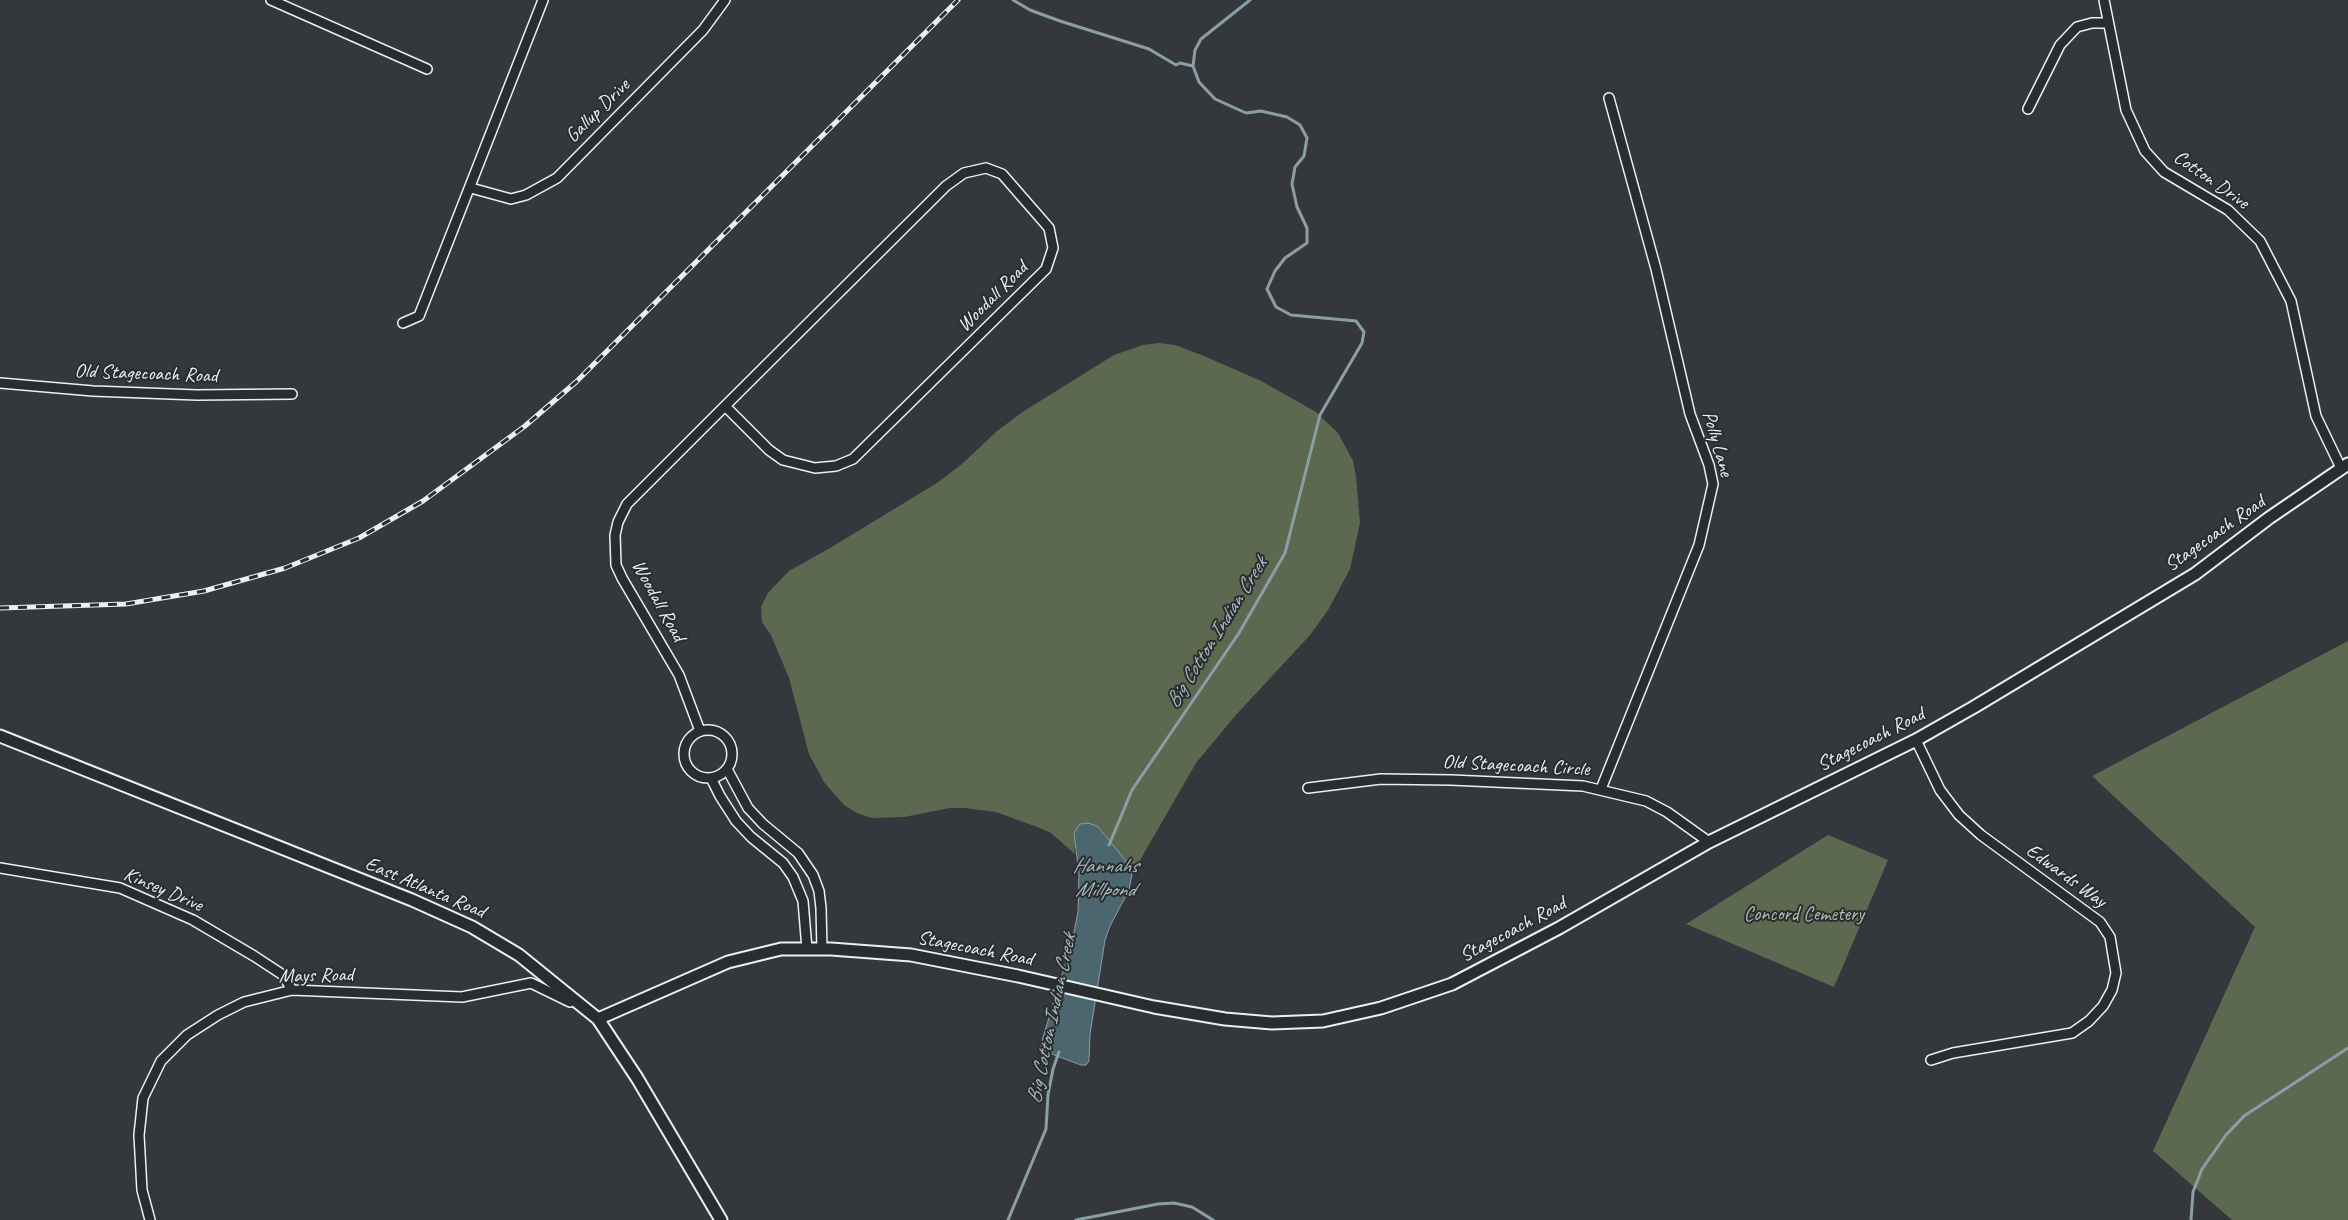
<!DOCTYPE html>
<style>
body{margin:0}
canvas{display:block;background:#34383c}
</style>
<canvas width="2348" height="1220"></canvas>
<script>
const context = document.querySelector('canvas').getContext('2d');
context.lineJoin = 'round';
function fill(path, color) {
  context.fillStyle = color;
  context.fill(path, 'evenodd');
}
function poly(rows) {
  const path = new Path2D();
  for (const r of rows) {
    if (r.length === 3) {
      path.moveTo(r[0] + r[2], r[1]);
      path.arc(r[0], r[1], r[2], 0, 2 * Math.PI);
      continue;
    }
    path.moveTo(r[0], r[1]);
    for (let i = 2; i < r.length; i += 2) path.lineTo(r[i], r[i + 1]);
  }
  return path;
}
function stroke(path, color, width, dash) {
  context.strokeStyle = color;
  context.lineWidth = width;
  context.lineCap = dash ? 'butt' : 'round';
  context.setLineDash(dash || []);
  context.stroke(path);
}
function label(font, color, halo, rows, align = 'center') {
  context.font = font + ' Caveat,sans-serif';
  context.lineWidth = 4;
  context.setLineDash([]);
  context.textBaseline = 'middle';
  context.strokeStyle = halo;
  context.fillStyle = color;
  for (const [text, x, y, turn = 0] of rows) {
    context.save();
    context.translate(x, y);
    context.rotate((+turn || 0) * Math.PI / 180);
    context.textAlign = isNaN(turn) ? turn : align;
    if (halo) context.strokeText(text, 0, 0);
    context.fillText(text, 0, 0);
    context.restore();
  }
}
fill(poly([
 [1159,343,1175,345,1204,356,1261,381,1316,412,1338,433,1353,461,1356,476,1360,523,1350,569,1328,610,1310,635,1235,716,1196,763,1132,874,1125,860,1097,826,1074,849,1075,854,1051,833,1040,828,996,812,965,808,950,808,904,817,872,818,857,813,844,805,824,782,809,754,789,678,771,635,762,622,761,607,768,593,789,571,830,548,937,483,962,464,996,432,1021,413,1114,355,1143,345],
 [2348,641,2348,1220,2232,1220,2153,1151,2255,927,2092,776],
 [1828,835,1888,860,1834,987,1686,924]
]), '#5d6850');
const water = poly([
 [1088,823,1097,826,1109,840,1125,860,1132,874,1129,890,1110,926,1105,940,1090,1034,1089,1061,1086,1065,1081,1065,1041,1050,1041,1044,1072,942,1078,912,1079,874,1074,833,1080,824,1088,823]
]);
fill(water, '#4b666f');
stroke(water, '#8a9ea6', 1);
stroke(poly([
 [1013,0,1030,10,1060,21,1149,49,1176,65,1180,63,1193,66],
 [1109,845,1132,790,1239,633,1285,553,1320,415,1362,343,1364,332,1356,321,1291,315,1276,307,1267,289,1275,271,1285,258,1307,243,1307,228,1297,207,1292,184,1295,167,1304,156,1307,138,1300,125,1287,117,1261,111,1246,113,1215,99,1199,82,1193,66,1195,50,1201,39,1250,0],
 [1008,1220,1046,1129,1048,1095,1053,1069,1059,1052],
 [1076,1220,1158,1204,1174,1203,1192,1207,1213,1220],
 [2191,1220,2193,1192,2202,1169,2226,1135,2244,1116,2348,1048]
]), '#8a9ea6', 3);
const minor = poly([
 [271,0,427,69],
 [2104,0,2126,110,2145,151,2164,172,2228,210,2260,241,2291,301,2316,416,2341,468],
 [2028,109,2060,45,2077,27,2092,23,2108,23],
 [471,188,511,199,526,195,557,178,703,30,725,0],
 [403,323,419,316,543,0],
 [0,383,93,391,197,395,292,394],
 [708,754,24],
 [700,731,679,675,622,578,616,565,615,535,618,522,627,504,725,406,769,450,783,460,815,468,836,466,853,459,1046,269,1053,248,1049,228,1002,174,986,168,964,173,946,186,725,406],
 [1916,740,1940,790,1959,815,1981,835,2100,922,2110,937,2116,973,2112,990,2103,1006,2089,1021,2072,1033,1953,1053,1931,1060],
 [727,769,748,808,763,824,798,853,813,875,819,891,821,908,822,949],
 [711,778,720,796,736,821,751,837,783,863,793,877,803,901,807,949],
 [1308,788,1381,779,1451,780,1583,786,1646,801,1667,812,1709,842],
 [1601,789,1699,545,1713,484,1709,465,1690,414,1656,269,1609,98],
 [0,868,120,888,193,920,254,956,283,975,292,990],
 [150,1220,142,1190,139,1135,143,1098,161,1061,187,1035,218,1015,244,1002,292,990,462,997,531,983,570,1002]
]);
const tertiary = poly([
 [0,736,412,900,472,927,519,955,598,1019,637,1078,721,1220],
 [598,1019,728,962,781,949,831,949,911,955,1018,976,1154,1007,1225,1019,1272,1023,1323,1021,1381,1008,1452,984,1559,928,1709,842,1916,740,1974,707,2195,574,2269,518,2348,464]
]);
stroke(minor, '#e8f1f8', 12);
stroke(tertiary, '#e8f1f8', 15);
stroke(minor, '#2a2d2e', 9);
stroke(tertiary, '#2a2d2e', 11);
const rail = poly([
 [0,608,126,604,204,591,285,568,359,538,423,501,525,426,576,382,958,0]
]);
stroke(rail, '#e8f1f8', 5);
stroke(rail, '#2a2d2e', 3, [9]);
label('20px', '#e8f1f8', '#2a2d2e', [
 ["Gallup Drive",598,111,-45],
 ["Cotton Drive",2211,180,35],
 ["Woodall Road",993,297,-45],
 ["Old Stagecoach Road",146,374,2],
 ["Polly Lane",1717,444,74],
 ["Stagecoach Road",2215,534,-35],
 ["Woodall Road",658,601,61],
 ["Stagecoach Road",1871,740,-27],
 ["Old Stagecoach Circle",1516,766,3],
 ["Edwards Way",2066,876,36],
 ["East Atlanta Road",425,888,23],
 ["Kinsey Drive",163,890,23],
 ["Stagecoach Road",1513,930,-28],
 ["Stagecoach Road",975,949,11],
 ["Mays Road",316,976,-1]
]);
label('20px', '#b0bab5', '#2a2d2e', [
 ["Concord Cemetery",1804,915]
]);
label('italic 21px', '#a9b9c1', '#2a2d2e', [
 ["Big Cotton Indian Creek",1217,633,-58],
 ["Hannahs",1105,866],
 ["Millpond",1105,890],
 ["Big Cotton Indian Creek",1052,1019,-78]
]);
</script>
